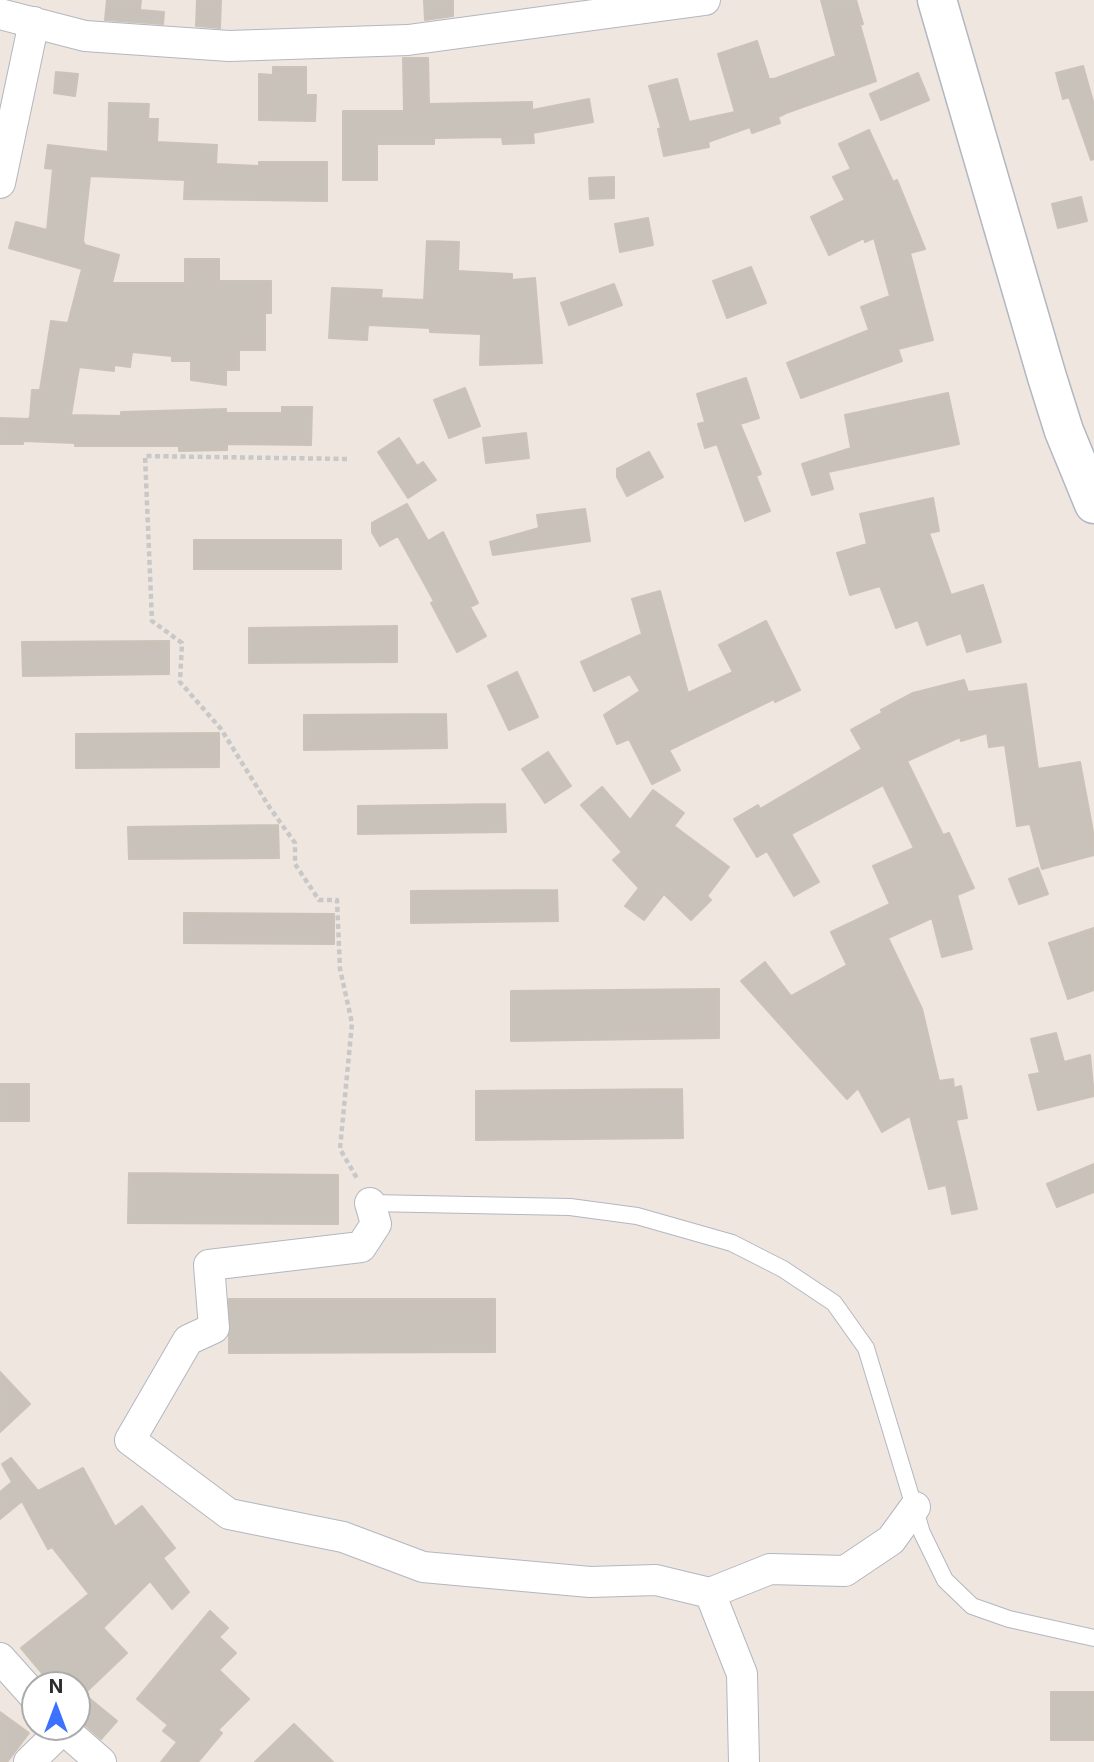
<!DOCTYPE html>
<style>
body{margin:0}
#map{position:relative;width:1094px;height:1762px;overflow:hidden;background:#efe6df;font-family:Inter,sans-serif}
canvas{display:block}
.north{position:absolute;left:21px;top:1671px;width:70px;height:70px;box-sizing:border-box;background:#fff;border:2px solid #ababab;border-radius:50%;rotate:0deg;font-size:19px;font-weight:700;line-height:28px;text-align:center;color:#2d2d2d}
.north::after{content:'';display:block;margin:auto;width:24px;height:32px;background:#3c72ff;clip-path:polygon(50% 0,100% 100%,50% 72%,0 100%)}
</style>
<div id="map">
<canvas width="1094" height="1762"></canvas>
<div class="north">N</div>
</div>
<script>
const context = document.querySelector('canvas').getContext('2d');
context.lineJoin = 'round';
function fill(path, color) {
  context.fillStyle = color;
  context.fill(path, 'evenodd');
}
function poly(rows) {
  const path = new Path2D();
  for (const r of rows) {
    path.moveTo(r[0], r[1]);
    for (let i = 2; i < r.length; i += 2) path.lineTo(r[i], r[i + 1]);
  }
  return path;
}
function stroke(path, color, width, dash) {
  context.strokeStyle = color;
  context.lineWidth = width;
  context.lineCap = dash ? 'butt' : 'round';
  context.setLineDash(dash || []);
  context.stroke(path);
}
const building = poly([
 [107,0,141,0,140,10,164,12,163,24,105,20,107,0],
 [197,0,221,0,220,28,196,26,197,0],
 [424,0,453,0,453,16,425,20,424,0],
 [821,0,856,0,863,24,860,25,876,81,786,113,778,117,780,123,752,133,750,127,708,142,709,147,664,156,658,129,661,128,649,86,677,79,689,122,735,112,718,54,757,41,769,79,774,79,836,56,821,0],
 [403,58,428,58,429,104,532,102,532,110,589,99,593,122,533,133,534,143,503,144,502,137,434,138,434,144,377,144,377,180,343,180,343,111,404,111,403,58],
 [1083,66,1094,105,1094,159,1091,160,1069,97,1063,99,1056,73,1083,66],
 [273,67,306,67,306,95,316,95,315,121,259,120,259,74,273,75,273,67],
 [56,72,78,74,75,96,54,93,56,72],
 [918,73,929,100,881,120,870,94,918,73],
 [109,103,149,104,148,119,158,119,157,142,217,145,216,164,259,166,259,162,327,162,327,201,184,199,185,180,90,176,83,241,85,245,119,255,112,283,185,283,185,259,219,259,219,281,271,281,271,313,265,313,265,350,239,350,239,370,226,370,226,385,191,380,191,361,172,361,172,356,132,352,130,367,114,365,114,371,79,367,71,415,121,416,121,412,226,409,226,413,282,413,282,407,312,407,311,445,227,444,227,450,179,451,179,446,75,446,75,443,23,441,23,444,0,444,0,418,28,419,30,417,32,390,40,390,51,321,68,323,82,269,9,248,16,222,47,230,53,169,45,168,48,145,108,152,109,103],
 [869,130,893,182,897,180,925,249,910,253,933,340,898,349,902,361,801,398,787,363,869,330,861,307,890,296,874,238,865,242,864,238,829,255,811,217,845,200,833,177,851,169,839,144,869,130],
 [614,177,614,198,590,199,589,178,614,177],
 [1081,197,1087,221,1058,228,1052,204,1081,197],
 [648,218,653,245,620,252,615,224,648,218],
 [427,241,459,242,458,271,512,274,512,280,535,278,542,363,480,365,481,334,430,332,430,328,368,325,367,340,329,338,332,288,382,290,381,298,424,300,427,241],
 [751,267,766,303,727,318,713,281,751,267],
 [614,284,622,305,569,325,561,303,614,284],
 [746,378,759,418,740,424,761,474,756,476,770,511,745,521,717,444,705,448,698,424,705,422,697,394,746,378],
 [465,388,480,426,449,438,434,400,465,388],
 [948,393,959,444,828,472,833,489,812,495,802,464,851,448,845,415,948,393],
 [526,433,529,458,486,463,483,438,526,433],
 [399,438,417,466,423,462,436,480,408,498,378,452,399,438],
 [649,452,663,477,627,496,617,477,617,469,649,452],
 [933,498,939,531,929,533,951,595,983,585,1001,642,967,652,961,633,927,645,918,620,896,628,880,586,850,595,837,553,867,544,860,514,933,498],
 [407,504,428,541,443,532,478,603,470,607,486,636,457,652,431,603,434,601,398,536,380,546,372,532,372,523,407,504],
 [585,509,590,541,493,555,490,542,539,528,537,515,585,509],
 [194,540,341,540,341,569,194,569,194,540],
 [660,591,688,693,733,672,719,645,766,621,800,690,775,702,774,699,669,750,680,770,652,784,629,739,617,744,604,715,640,691,630,674,594,691,581,662,642,634,632,599,660,591],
 [397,626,397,662,249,663,249,628,397,626],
 [169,641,169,674,23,676,22,642,169,641],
 [517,672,538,717,509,730,488,686,517,672],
 [964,680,968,692,1026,684,1038,769,1080,762,1094,837,1094,855,1042,869,1030,824,1017,826,1005,745,989,747,987,733,961,741,960,737,907,761,943,835,949,833,974,888,957,895,972,949,942,957,932,918,888,938,922,1009,939,1081,953,1079,954,1088,961,1086,967,1118,956,1120,977,1209,952,1214,946,1185,929,1189,910,1116,882,1132,858,1088,847,1099,741,981,765,962,791,996,847,965,831,932,890,904,873,866,914,848,883,785,791,834,819,882,794,896,767,851,757,857,734,819,758,805,760,809,862,749,851,730,882,713,881,710,913,693,964,680],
 [446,714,447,748,304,750,304,715,446,714],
 [219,733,219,767,76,768,76,734,219,733],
 [548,752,571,786,545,803,522,769,548,752],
 [602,787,630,820,653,790,684,813,674,826,729,867,707,896,711,900,691,920,664,894,644,920,625,906,639,888,613,860,622,852,581,805,602,787],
 [505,804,506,832,358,834,358,806,505,804],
 [278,825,279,858,129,859,128,827,278,825],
 [1038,868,1048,894,1019,904,1009,879,1038,868],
 [557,890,558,921,411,923,411,891,557,890],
 [184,913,334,914,334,944,184,943,184,913],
 [1094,928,1094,990,1068,999,1049,943,1094,928],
 [719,989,719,1038,511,1041,511,991,719,989],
 [1056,1033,1064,1062,1090,1055,1094,1096,1038,1110,1029,1075,1040,1073,1031,1039,1056,1033],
 [0,1084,29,1084,29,1121,0,1121,0,1084],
 [682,1089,683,1138,476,1140,476,1091,682,1089],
 [1094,1164,1094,1192,1057,1207,1047,1184,1094,1164],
 [129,1173,338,1175,338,1224,128,1223,129,1173],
 [229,1299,495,1299,495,1352,229,1353,229,1299],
 [0,1372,30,1404,0,1432,0,1372],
 [11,1458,38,1491,83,1468,115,1527,142,1506,175,1548,163,1558,189,1592,172,1609,150,1581,103,1628,127,1653,84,1694,117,1721,101,1739,77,1718,77,1685,52,1685,21,1648,89,1594,52,1547,48,1549,22,1501,0,1519,0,1492,12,1482,2,1464,11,1458],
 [210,1611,228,1628,219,1637,236,1653,219,1670,249,1699,218,1730,222,1733,198,1762,161,1762,177,1742,163,1731,168,1725,137,1699,210,1611],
 [1051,1692,1094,1692,1094,1740,1051,1740,1051,1692],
 [0,1712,29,1733,7,1762,0,1762,0,1712],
 [294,1724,333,1762,255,1762,294,1724]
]);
fill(building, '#c8c2ba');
stroke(building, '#cbc2b8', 2);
const service = poly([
 [370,1203,570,1207,637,1216,732,1243,783,1269,834,1303,866,1348,922,1533,945,1580,972,1606,1009,1619,1094,1638]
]);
const minor = poly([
 [0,14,85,36,229,46,408,40,705,0],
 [0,183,34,22],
 [370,1203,376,1224,361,1247,209,1265,214,1328,188,1340,130,1440,229,1514,343,1537,423,1567,590,1582,656,1580,710,1593],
 [0,1658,35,1697],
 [61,1727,101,1762],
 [29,1762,63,1729],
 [744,1762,742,1674,710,1593,770,1569,845,1571,891,1540,915,1507]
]);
const tertiary = poly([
 [937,0,1047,377,1064,431,1094,504]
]);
stroke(service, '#b3b7c1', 18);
stroke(minor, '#b3b7c1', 32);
stroke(tertiary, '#b3b7c1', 41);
stroke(poly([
 [347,459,145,456,152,621,182,643,180,682,221,729,270,808,295,843,295,864,319,900,337,900,340,969,352,1023,340,1149,358,1180]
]), '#c8c8c8', 4.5, [5, 3.5]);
stroke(service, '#fff', 16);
stroke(minor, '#fff', 30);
stroke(tertiary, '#fff', 38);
</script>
